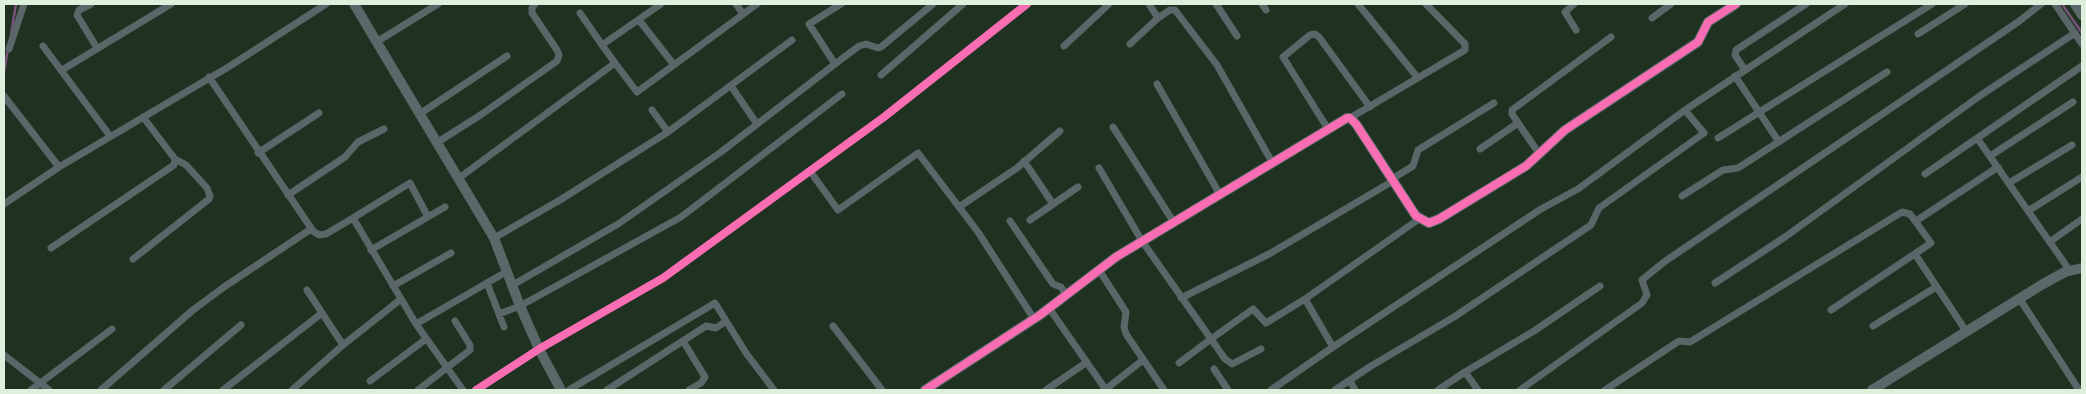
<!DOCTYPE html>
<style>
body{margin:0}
#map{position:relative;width:2086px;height:394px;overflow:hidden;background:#1f3120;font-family:Georgia,serif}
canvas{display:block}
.frame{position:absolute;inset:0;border:5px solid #ddf0dc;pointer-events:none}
</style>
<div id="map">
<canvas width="2086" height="394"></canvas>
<div class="frame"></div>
</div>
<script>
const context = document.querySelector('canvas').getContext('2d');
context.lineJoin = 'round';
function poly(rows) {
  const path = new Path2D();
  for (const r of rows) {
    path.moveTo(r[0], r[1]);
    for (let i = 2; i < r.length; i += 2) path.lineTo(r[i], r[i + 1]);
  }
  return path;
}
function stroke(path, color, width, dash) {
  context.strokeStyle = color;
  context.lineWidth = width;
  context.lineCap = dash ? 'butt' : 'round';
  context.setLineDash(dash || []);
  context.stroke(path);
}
stroke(poly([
 [2062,4,2082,33],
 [11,34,16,4],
 [4,72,8,49]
]), '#765279', 2.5);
stroke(poly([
 [91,4,79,10,77,15,97,48],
 [736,4,743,14],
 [1149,4,1158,18],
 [1216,4,1237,36],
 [1262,4,1266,10],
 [1358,4,1418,78],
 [1574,4,1565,12,1576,30],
 [2055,4,2082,44],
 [580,13,602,45],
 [1652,18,1671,4],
 [639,20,674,65],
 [1918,34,1965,4],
 [378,41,438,4],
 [1130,44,1158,18,1170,10,1175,10,1217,65,1272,162],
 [43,46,110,136],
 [1064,46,1109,4],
 [9,49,24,4],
 [615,63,637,92,757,4],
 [835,64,859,46,866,44,878,48,881,47,933,4],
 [62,70,171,4],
 [1745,70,1735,55,1736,50,1806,4],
 [881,75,963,4],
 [1735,76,1779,142],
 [209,77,313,231,319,235,326,234,353,218,416,324],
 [1157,84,1219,193],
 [731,86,757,124],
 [4,96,59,167],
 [652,110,668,132],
 [421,113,507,56],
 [1350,118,1465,50,1465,44,1426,4],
 [1113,127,1173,221],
 [1328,129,1283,57,1310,35,1315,34,1319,37,1370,107],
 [1718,138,1932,4],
 [1977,138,2070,271],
 [438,142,482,114,557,61,559,55,557,50,532,13,532,8,535,4],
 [1480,149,1518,123],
 [258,153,319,113],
 [1540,155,1512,114,1512,110,1611,37],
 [1990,156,2073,102],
 [1024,161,1053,204],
 [1099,168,1142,241,1211,339,1253,309,1266,323,1305,299],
 [810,171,838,210,918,153,978,232,1034,319],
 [1925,174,2082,66],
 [459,178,615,63,602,45,661,4],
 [1392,179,1413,166,1418,150,1494,103],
 [2009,183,2072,145],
 [288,195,345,157,358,142,384,129],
 [1682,196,1723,170,1738,168,1887,72],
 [4,204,59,167,230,66,326,4],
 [959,207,1017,168,1060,131],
 [2028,211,2082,177],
 [353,218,410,183,428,217],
 [1030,220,1078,187],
 [1010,221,1053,284,1061,287,1066,295],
 [1916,221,1998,167],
 [494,238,560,200,668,132,792,40],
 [2051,241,2082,219],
 [51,248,174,165,175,159,143,117],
 [371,250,445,207],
 [1915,254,1966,331],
 [133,259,209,199,210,196,207,188,186,165,175,159],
 [1099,270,1126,312,1124,327,1126,334,1164,390],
 [487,283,504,327],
 [1715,283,1785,237,1981,95,2075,33],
 [393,286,451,253],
 [511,286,618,224,721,152,835,64,809,24,841,4],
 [307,290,343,345],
 [1181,298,1269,254,1393,181],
 [2019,298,2079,390],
 [1049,308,1106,390],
 [499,314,520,306,681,217,842,94],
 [833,326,882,390],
 [1873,326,1936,287],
 [683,341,705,377,701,383,689,390],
 [1333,347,1541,209,1578,189,1685,110,1845,4],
 [4,355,49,390],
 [1179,363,1211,339,1225,359,1232,364,1261,349],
 [1214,369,1228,390],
 [1465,372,1534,331,1600,286],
 [370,381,426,339],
 [1350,381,1355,390],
 [1106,389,1143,360],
 [31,390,112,329],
 [101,390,193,310,224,287,311,229],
 [164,390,241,325],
 [223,390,322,313],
 [292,390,343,345,401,299],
 [418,390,470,350,470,345,455,321],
 [463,390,416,324,506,272],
 [476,390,539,349,663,278,884,117,1027,4],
 [569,390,715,303,746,353,774,390],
 [607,390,706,326,716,328,726,321],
 [1046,390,1087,362],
 [1271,390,1333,347,1305,299,1419,219],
 [1335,390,1371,366,1454,317,1591,225,1599,208,1704,133,1685,110],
 [1438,390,1465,372,1478,390],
 [1520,390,1642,303,1647,295,1642,280,1664,262,2018,22,2041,4],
 [1605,390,1679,341,1690,342,1902,212,1910,214,1931,243,1831,310]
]), '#5a6668', 7);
stroke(poly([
 [354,4,494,238,520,306,539,349,561,390],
 [2075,4,2082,15],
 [925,390,1040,315,1116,257,1347,118,1350,118,1356,124,1416,216,1429,223,1439,219,1526,166,1565,130,1698,42,1708,22,1736,4],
 [1872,390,2043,284,2065,272,2082,268]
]), '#5b6869', 10);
stroke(poly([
 [476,390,539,349,663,278,884,117,1027,4],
 [925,390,1040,315,1116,257,1347,118,1350,118,1356,124,1416,216,1429,223,1439,219,1526,166,1565,130,1698,42,1708,22,1736,4]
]), '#f96db3', 8);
</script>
